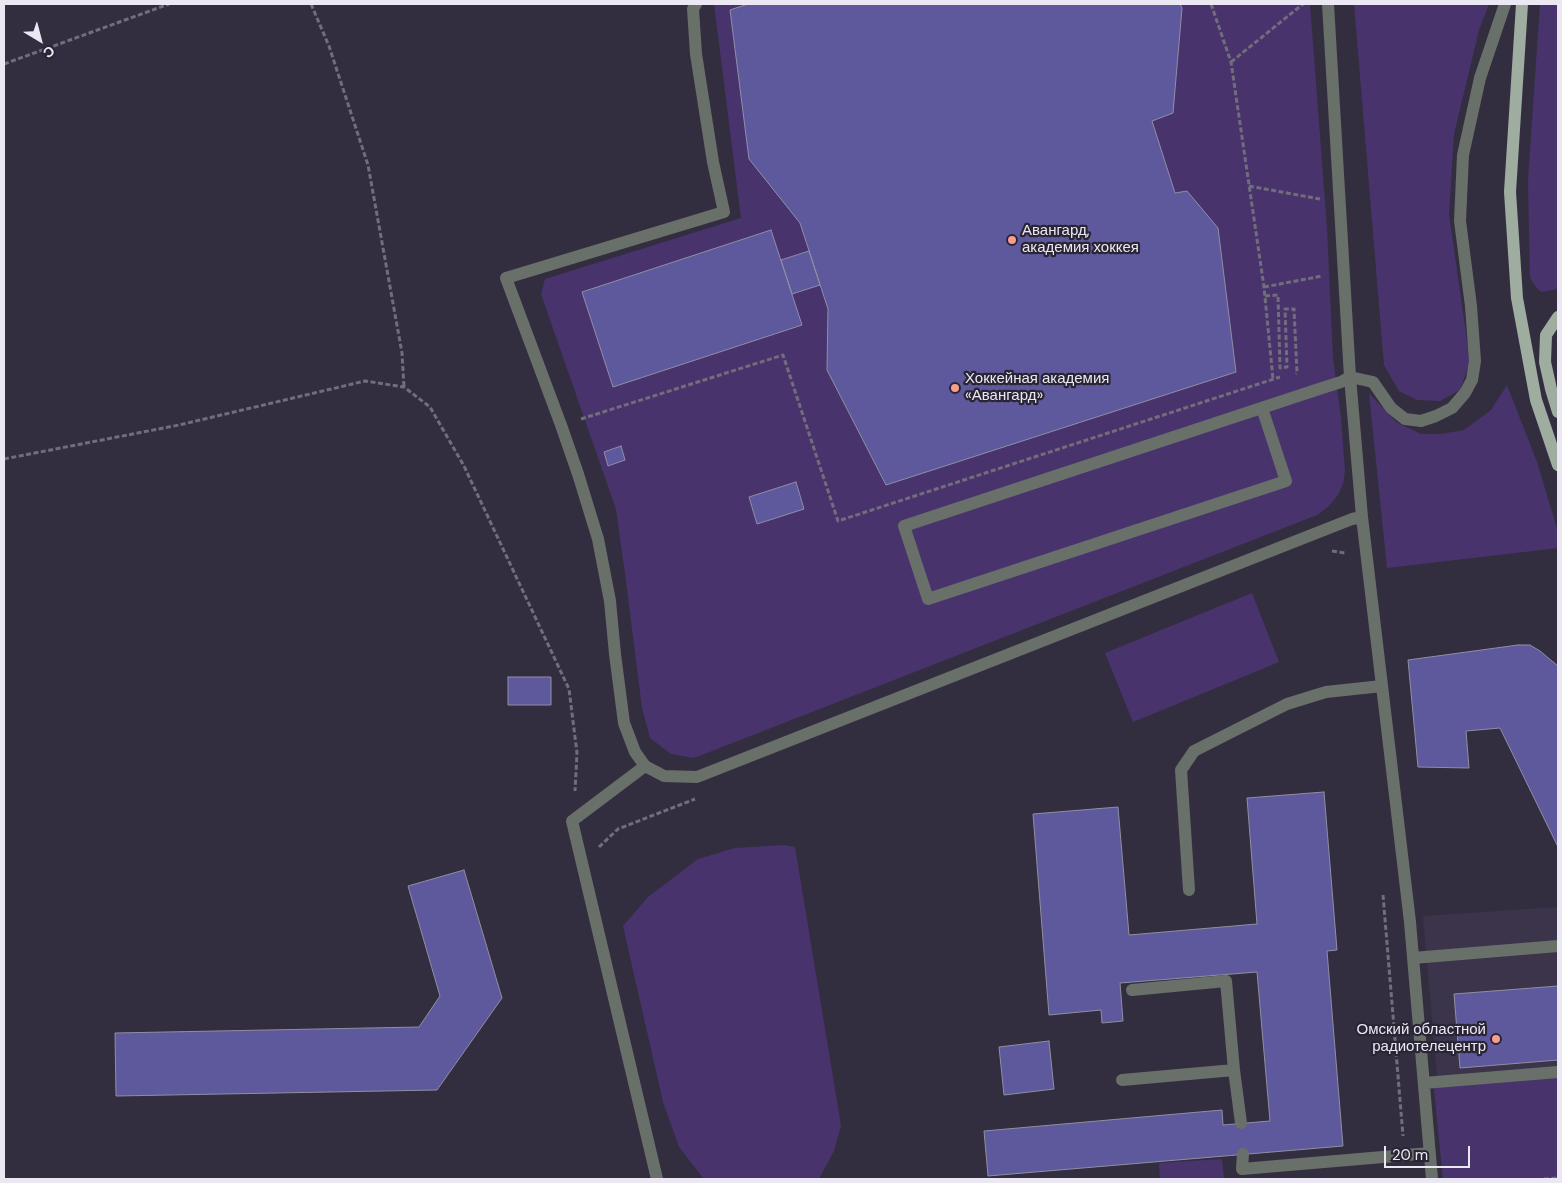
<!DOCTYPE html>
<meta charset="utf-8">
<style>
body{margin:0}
#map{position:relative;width:1562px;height:1183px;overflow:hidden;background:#332e3f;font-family:"DM Sans",sans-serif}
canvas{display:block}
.frame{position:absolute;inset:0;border:5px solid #ebe8f3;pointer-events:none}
.north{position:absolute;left:15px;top:15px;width:50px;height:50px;-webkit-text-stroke:4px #292534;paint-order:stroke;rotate:143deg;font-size:14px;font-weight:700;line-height:20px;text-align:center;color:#ebe8f3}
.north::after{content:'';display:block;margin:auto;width:18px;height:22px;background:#ebe8f3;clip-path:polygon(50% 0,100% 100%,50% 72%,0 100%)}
.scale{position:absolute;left:1384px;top:1146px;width:86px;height:22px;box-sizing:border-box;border:2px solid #ebe8f3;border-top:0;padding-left:6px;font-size:15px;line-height:18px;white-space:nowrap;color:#ebe8f3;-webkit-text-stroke:4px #292534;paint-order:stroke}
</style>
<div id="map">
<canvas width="1562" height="1183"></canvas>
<div class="frame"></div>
<div class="north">С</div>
<div class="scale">20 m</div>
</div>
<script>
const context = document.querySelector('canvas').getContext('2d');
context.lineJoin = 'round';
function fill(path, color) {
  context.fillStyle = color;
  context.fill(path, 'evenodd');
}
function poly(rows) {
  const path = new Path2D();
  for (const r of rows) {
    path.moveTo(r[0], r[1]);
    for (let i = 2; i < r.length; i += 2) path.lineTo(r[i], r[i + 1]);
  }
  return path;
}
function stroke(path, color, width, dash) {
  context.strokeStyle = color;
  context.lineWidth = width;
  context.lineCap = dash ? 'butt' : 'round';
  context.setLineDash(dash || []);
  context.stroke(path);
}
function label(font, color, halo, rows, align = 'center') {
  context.font = font + ' "DM Sans",sans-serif';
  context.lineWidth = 4.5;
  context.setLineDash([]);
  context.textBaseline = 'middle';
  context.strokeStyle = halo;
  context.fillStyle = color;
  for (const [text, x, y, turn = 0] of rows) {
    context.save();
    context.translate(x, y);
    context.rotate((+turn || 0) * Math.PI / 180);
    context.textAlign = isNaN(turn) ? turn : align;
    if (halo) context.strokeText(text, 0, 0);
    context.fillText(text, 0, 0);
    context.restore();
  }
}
fill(poly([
 [1558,907,1558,1161,1445,1170,1423,916]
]), '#3b344b');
fill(poly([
 [714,4,1310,4,1327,229,1333,359,1341,417,1345,471,1343,484,1338,495,1328,507,1317,515,694,758,671,754,650,738,642,708,626,581,616,509,541,294,545,279,741,218],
 [1354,4,1489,4,1479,30,1454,134,1449,214,1470,362,1460,390,1440,401,1417,400,1399,391,1384,365],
 [1540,4,1558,4,1558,289,1541,292,1536,287,1530,278,1528,180],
 [1507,385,1537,462,1558,532,1558,548,1387,568,1369,393,1396,422,1421,434,1441,434,1464,430,1491,410],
 [1252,593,1279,662,1133,722,1105,653],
 [784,845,795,847,841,1126,834,1151,819,1179,704,1179,679,1147,663,1102,623,926,648,897,698,859,735,848],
 [1558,1066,1558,1179,1443,1179,1433,1079],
 [1222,1159,1224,1179,1160,1179,1159,1163]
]), '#49336d');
const building = poly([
 [748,4,1180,4,1182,8,1173,113,1152,121,1175,193,1187,191,1218,228,1236,372,886,485,827,370,828,309,800,223,749,159,730,10,748,4],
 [771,230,802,325,613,387,582,292,771,230],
 [809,251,820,285,792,294,781,260,809,251],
 [621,446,625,460,608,466,604,452,621,446],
 [796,482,804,509,757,524,749,497,796,482],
 [1518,645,1530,645,1540,651,1558,666,1558,847,1500,728,1466,731,1469,768,1418,767,1408,660,1518,645],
 [508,677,551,677,551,705,508,705,508,677],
 [1324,792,1337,950,1327,951,1343,1146,988,1176,984,1131,1222,1110,1223,1125,1270,1121,1257,972,1120,983,1123,1021,1102,1023,1101,1010,1049,1015,1033,814,1118,807,1129,935,1257,924,1247,798,1324,792],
 [464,870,502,998,437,1090,116,1096,115,1033,419,1027,440,996,408,886,464,870],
 [1558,986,1558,1060,1460,1068,1454,994,1558,986],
 [1049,1041,1054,1089,1004,1095,999,1047,1049,1041]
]);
fill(building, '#5e599c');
stroke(building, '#8f8fa3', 1);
stroke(poly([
 [311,4,329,46,368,165,402,353,404,387],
 [1211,4,1231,62,1264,287,1273,379],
 [1231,62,1303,4],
 [4,64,169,4],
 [1249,186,1320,199],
 [1264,287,1322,276],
 [1265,296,1278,295,1280,368,1287,367,1285,309,1294,309,1297,373,1296,374],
 [581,419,783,355,838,521,1280,377],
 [4,459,179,425,365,381,404,387,430,407,464,466,569,689,577,753,575,791],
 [1332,551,1345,553],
 [599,847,618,829,695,799],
 [1383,895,1403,1136],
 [1544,1179,1558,1178]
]), '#716d7c', 3, [5, 2.5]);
stroke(poly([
 [696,4,693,9,696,54,713,162,724,212,506,278,561,425,578,474,598,539,610,601,615,654,624,723,635,752,645,766,664,776,697,777,1352,519,1362,517],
 [1328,4,1350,377,1362,517,1410,922,1432,1179],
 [1262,408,1286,481,928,599,904,526,1319,389,1341,382,1350,377,1373,382,1391,408,1405,419,1421,421,1436,416,1452,408,1465,393,1472,380,1475,361,1471,306,1460,221,1463,155,1480,78,1505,4],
 [645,766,572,821,657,1179],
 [1189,890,1181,770,1194,751,1287,704,1326,692,1382,686],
 [1413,958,1558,946],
 [1132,990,1226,981,1234,1070,1241,1123],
 [1122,1080,1234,1070],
 [1424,1083,1558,1072],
 [1243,1154,1242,1169,1430,1153]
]), '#687069', 12);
stroke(poly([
 [1522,4,1510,192,1517,298,1536,400,1558,465],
 [1558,317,1546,335,1545,362,1551,389,1558,412]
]), '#9eada0', 12);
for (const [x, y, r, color] of [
 [1012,240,5,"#f59d8e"],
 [955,388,5,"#f59d8e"],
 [1496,1039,5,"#f59d8e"]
]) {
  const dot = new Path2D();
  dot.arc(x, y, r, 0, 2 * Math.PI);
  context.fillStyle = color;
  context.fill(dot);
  stroke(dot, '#292534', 2);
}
label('15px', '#ebe8f3', '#292534', [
 ["Авангард,",1022,231],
 ["академия хоккея",1022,248],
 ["Хоккейная академия",965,379],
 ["«Авангард»",965,396],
 ["Омский областной",1486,1030,"right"],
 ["радиотелецентр",1486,1047,"right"]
], 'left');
</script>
